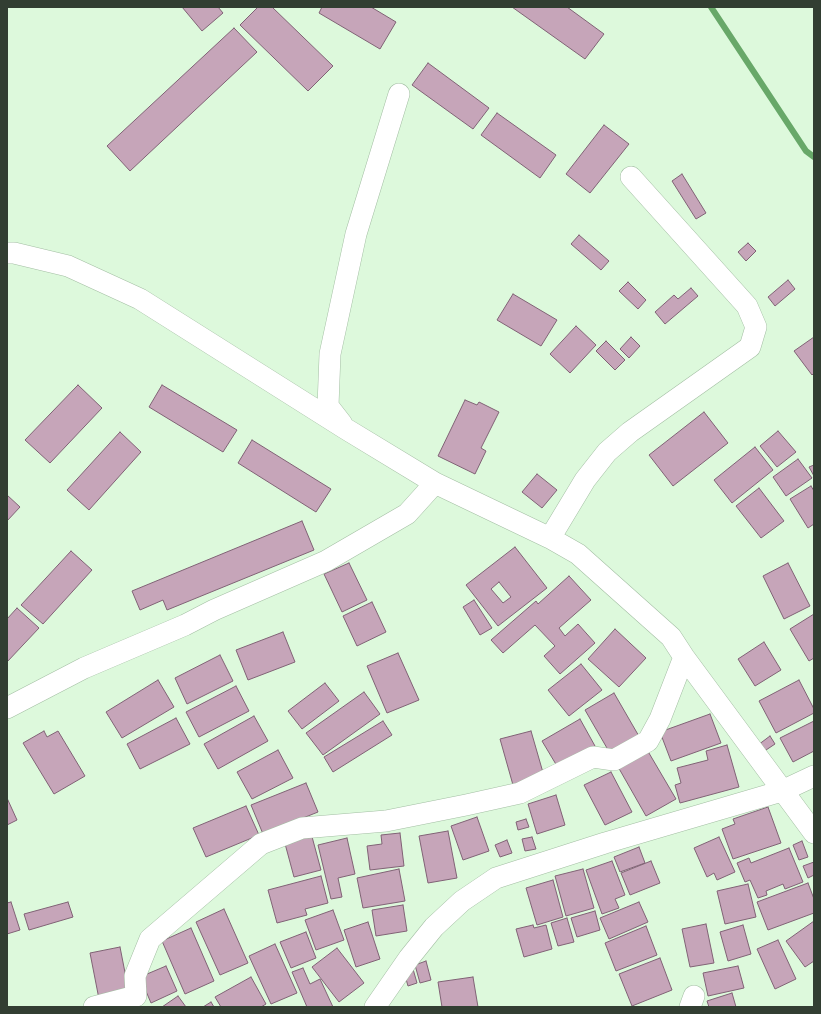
<!DOCTYPE html>
<style>
body{margin:0}
#map{position:relative;width:821px;height:1014px;overflow:hidden;background:#ddf9dc;font-family:Inter,sans-serif}
canvas{display:block}
.frame{position:absolute;inset:0;border:8px solid #323e32;pointer-events:none}
</style>
<div id="map">
<canvas width="821" height="1014"></canvas>
<div class="frame"></div>
</div>
<script>
const context = document.querySelector('canvas').getContext('2d');
context.lineJoin = 'round';
function poly(rows) {
  const path = new Path2D();
  for (const r of rows) {
    path.moveTo(r[0], r[1]);
    for (let i = 2; i < r.length; i += 2) path.lineTo(r[i], r[i + 1]);
  }
  return path;
}
function stroke(path, color, width, dash) {
  context.strokeStyle = color;
  context.lineWidth = width;
  context.lineCap = dash ? 'butt' : 'round';
  context.setLineDash(dash || []);
  context.stroke(path);
}
function fill(path, color) {
  context.fillStyle = color;
  context.fill(path, 'evenodd');
}
stroke(poly([
 [711,7,806,151,814,157]
]), '#68a869', 6);
const building = poly([
 [182,7,218,7,223,13,202,31,182,7],
 [258,7,272,7,333,66,308,91,240,25,258,7],
 [322,7,371,7,396,22,380,49,319,13,322,7],
 [512,7,567,7,604,34,585,59,512,7],
 [234,28,257,52,130,171,107,146,234,28],
 [428,63,489,108,473,129,412,85,428,63],
 [497,113,556,155,540,178,481,135,497,113],
 [604,125,629,144,590,193,566,174,604,125],
 [682,174,706,213,696,219,672,181,682,174],
 [579,235,609,261,601,270,571,244,579,235],
 [748,243,756,251,746,261,738,252,748,243],
 [788,280,795,289,775,306,768,297,788,280],
 [628,282,646,300,638,309,619,291,628,282],
 [691,288,698,296,665,324,655,312,674,295,678,299,691,288],
 [513,294,557,320,541,346,497,320,513,294],
 [576,326,596,345,570,373,550,354,576,326],
 [631,337,640,346,629,358,620,349,631,337],
 [814,337,814,373,812,375,794,351,814,337],
 [606,341,625,360,615,370,596,351,606,341],
 [78,385,102,408,50,463,25,440,78,385],
 [162,385,237,430,223,452,149,407,162,385],
 [465,400,477,405,479,402,499,412,481,448,486,451,475,474,438,456,465,400],
 [704,412,728,443,673,486,649,455,704,412],
 [778,431,796,452,777,467,760,446,778,431],
 [120,432,141,452,89,510,67,490,120,432],
 [252,440,331,489,316,512,238,463,252,440],
 [755,447,773,470,732,503,714,480,755,447],
 [798,459,812,478,786,496,773,477,798,459],
 [814,465,814,476,809,467,814,465],
 [537,474,557,490,542,508,522,492,537,474],
 [811,486,814,491,814,524,808,528,790,499,811,486],
 [759,488,784,521,761,538,736,506,759,488],
 [7,495,20,507,7,521,7,495],
 [302,521,314,550,167,610,163,600,140,610,132,591,302,521],
 [515,547,547,588,498,626,466,585,515,547],
 [499,582,511,597,503,603,491,589,499,582],
 [71,551,92,570,43,624,21,605,71,551],
 [349,563,367,600,342,612,324,574,349,563],
 [788,563,810,606,784,619,763,576,788,563],
 [569,576,591,600,559,628,565,636,578,624,595,643,560,674,544,656,555,646,535,625,503,653,491,640,536,601,538,604,569,576],
 [474,600,492,628,480,635,463,607,474,600],
 [372,602,386,632,357,646,343,616,372,602],
 [17,608,39,628,7,662,7,619,17,608],
 [814,614,814,658,809,661,790,629,814,614],
 [615,629,646,658,619,687,588,659,615,629],
 [283,632,295,662,248,680,236,650,283,632],
 [764,642,781,670,755,686,738,659,764,642],
 [398,653,419,700,387,713,367,666,398,653],
 [220,655,233,681,187,704,175,678,220,655],
 [581,664,602,690,569,716,548,690,581,664],
 [158,680,174,707,122,738,106,712,158,680],
 [799,680,814,709,814,713,776,733,759,701,799,680],
 [325,683,339,701,302,729,288,711,325,683],
 [236,686,249,711,199,737,186,712,236,686],
 [364,692,380,714,323,755,306,733,364,692],
 [614,693,640,738,611,755,585,710,614,693],
 [710,714,721,743,671,761,660,732,710,714],
 [254,716,268,741,218,769,204,744,254,716],
 [176,718,190,744,140,769,127,744,176,718],
 [580,719,595,746,557,766,542,741,580,719],
 [383,721,392,735,333,772,324,757,383,721],
 [814,721,814,751,793,762,780,738,814,721],
 [44,731,47,737,58,731,85,776,54,794,23,743,44,731],
 [531,731,544,776,513,785,500,739,531,731],
 [770,736,775,744,763,752,758,745,770,736],
 [727,745,739,787,680,803,675,785,681,783,677,768,708,760,706,751,727,745],
 [646,748,676,799,646,816,617,765,646,748],
 [278,750,293,778,252,799,237,772,278,750],
 [611,772,632,812,605,825,584,785,611,772],
 [306,783,318,812,263,834,251,805,306,783],
 [556,795,565,825,537,834,528,804,556,795],
 [7,798,17,820,7,825,7,798],
 [246,806,259,835,206,857,193,828,246,806],
 [768,807,781,843,733,859,722,829,735,824,733,819,768,807],
 [477,817,489,851,463,860,451,826,477,817],
 [526,819,529,827,518,830,516,822,526,819],
 [448,831,457,878,428,883,419,836,448,831],
 [311,833,321,870,294,877,284,840,311,833],
 [400,833,404,866,370,870,367,846,382,844,381,835,400,833],
 [532,837,536,849,525,851,522,839,532,837],
 [719,837,735,872,717,880,714,873,707,877,694,848,719,837],
 [347,838,355,874,338,878,342,897,331,899,318,845,347,838],
 [507,840,512,853,500,857,495,845,507,840],
 [802,841,808,857,799,860,793,845,802,841],
 [639,847,645,863,620,872,614,857,639,847],
 [789,848,803,882,785,889,783,884,766,891,767,895,758,898,750,880,745,882,737,863,749,858,751,863,789,848],
 [612,861,625,895,615,899,619,908,602,914,586,870,612,861],
 [651,861,660,883,630,895,621,873,651,861],
 [814,862,814,875,808,878,803,866,814,862],
 [399,869,405,901,363,908,357,878,399,869],
 [583,869,594,908,566,916,555,876,583,869],
 [321,876,328,903,305,909,307,915,277,923,268,890,321,876],
 [553,880,563,917,537,925,526,888,553,880],
 [808,883,814,899,814,913,768,930,757,902,808,883],
 [748,884,756,917,725,924,717,891,748,884],
 [11,902,20,930,7,934,7,903,11,902],
 [68,902,73,917,29,930,24,914,68,902],
 [639,902,648,922,609,939,600,918,639,902],
 [403,905,407,931,376,936,372,910,403,905],
 [224,909,248,963,220,975,196,922,224,909],
 [333,910,344,940,316,950,305,920,333,910],
 [595,911,600,930,577,937,571,918,595,911],
 [567,918,574,942,558,946,551,923,567,918],
 [814,921,814,961,805,967,786,941,814,921],
 [368,922,380,959,356,967,344,930,368,922],
 [706,924,714,963,690,967,682,929,706,924],
 [533,925,534,928,546,925,552,949,524,957,516,929,533,925],
 [743,925,751,954,728,961,720,932,743,925],
 [646,926,657,955,616,971,605,943,646,926],
 [191,928,214,981,185,994,162,941,191,928],
 [306,932,316,958,291,968,280,942,306,932],
 [778,940,796,979,775,989,757,949,778,940],
 [275,944,297,993,271,1004,249,956,275,944],
 [120,947,129,993,99,999,90,953,120,947],
 [337,948,364,983,339,1002,312,967,337,948],
 [660,958,672,990,632,1006,619,974,660,958],
 [426,961,431,980,420,983,415,965,426,961],
 [166,966,177,991,151,1003,140,977,166,966],
 [738,966,744,988,708,996,703,973,738,966],
 [303,968,310,984,320,979,333,1007,307,1007,292,972,303,968],
 [413,969,417,983,408,986,404,972,413,969],
 [251,977,266,1004,261,1007,221,1007,215,997,251,977],
 [473,977,478,1007,442,1007,438,982,473,977],
 [732,993,736,1007,709,1007,707,1001,732,993],
 [178,996,186,1007,162,1007,178,996],
 [211,1002,214,1007,203,1007,211,1002]
]);
fill(building, '#c6a5b9');
stroke(building, '#806275', 1);
const minor = poly([
 [7,253,14,253,68,266,140,299,346,429,435,483,550,538,578,554,671,637,684,657,814,833],
 [342,424,328,406,330,354,356,234,399,94],
 [550,538,585,480,607,452,630,432,750,347,756,327,747,306,631,177],
 [7,708,84,668,185,625,214,610,326,561,407,514,435,483],
 [94,1007,136,996,135,976,150,939,261,844,302,828,386,821,466,805,520,793,593,757,614,760,648,741,660,719,684,657],
 [375,1007,409,958,434,927,462,901,496,878,605,843,782,791,814,776],
 [690,1007,694,996]
]);
stroke(minor, '#a3bea3', 22);
stroke(minor, '#fff', 21);
</script>
